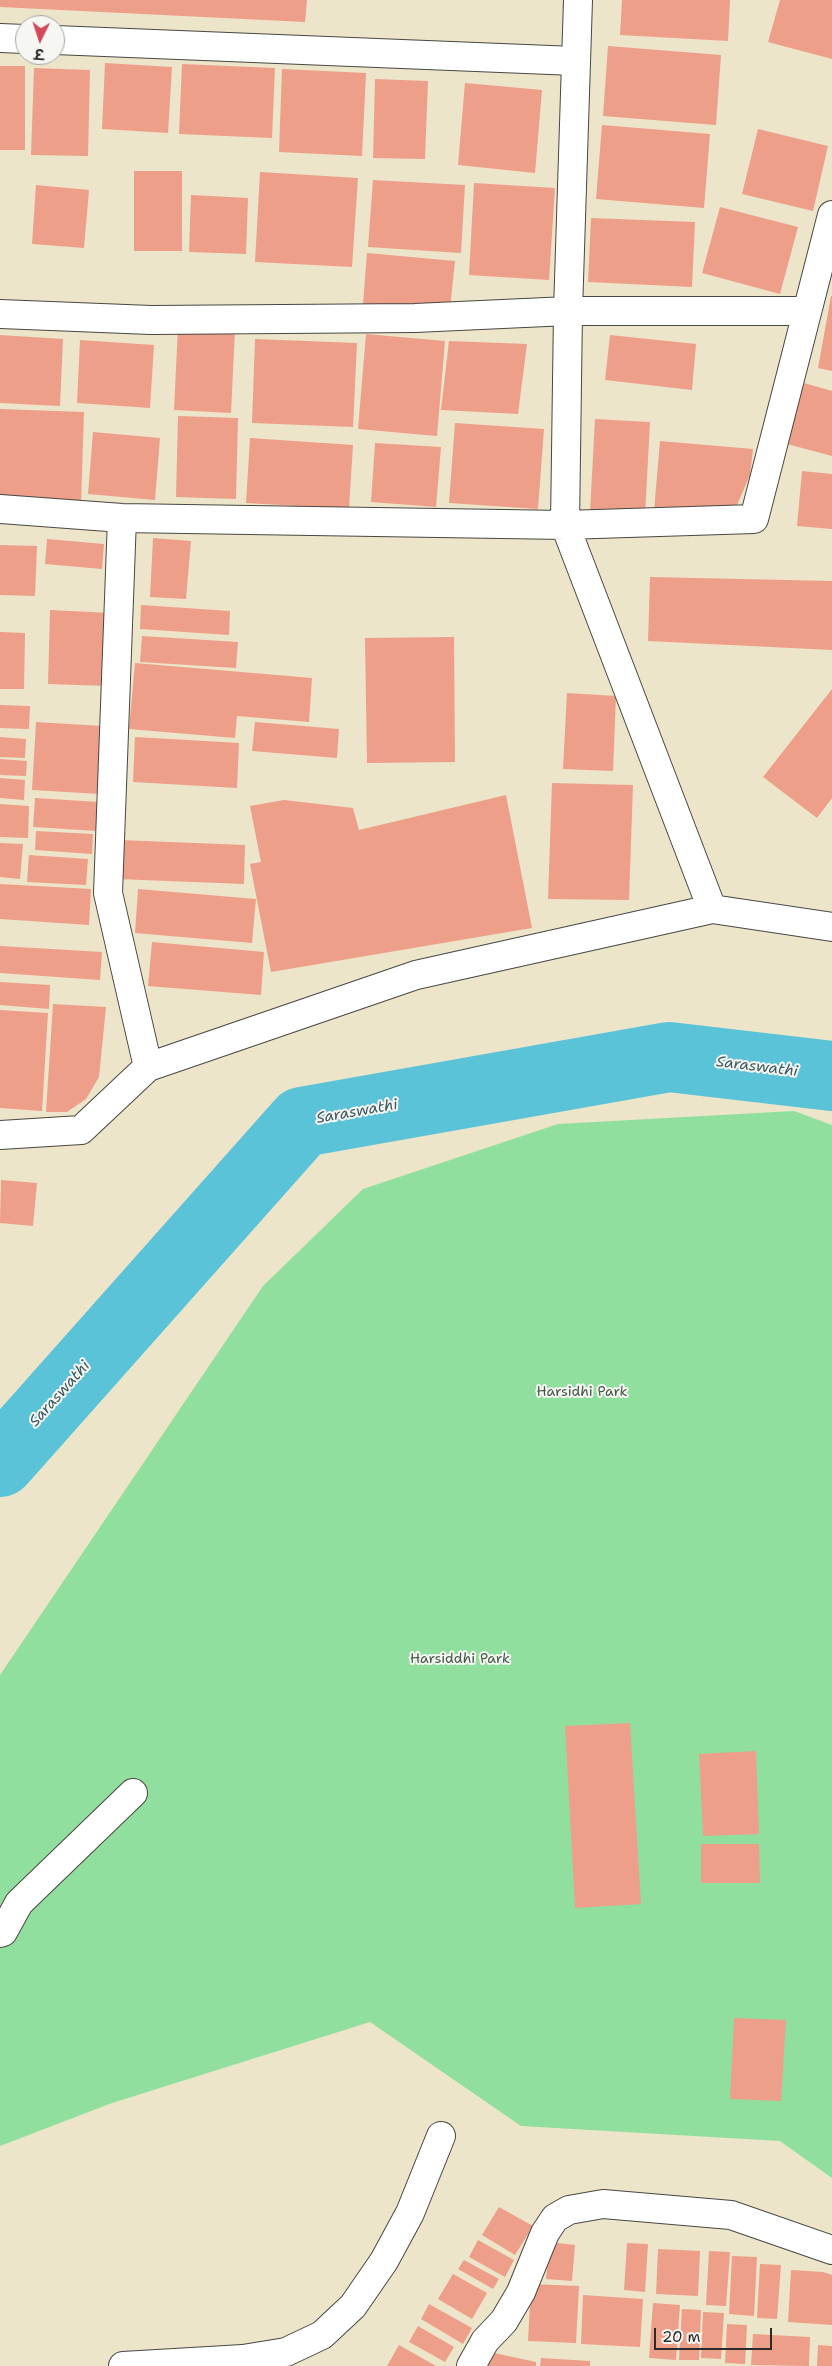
<!DOCTYPE html>
<meta charset="utf-8">
<style>
body{margin:0}
#map{position:relative;width:832px;height:2366px;overflow:hidden;background:#ece5c9;font-family:"Shantell Sans","Playpen Sans Deva",sans-serif}
canvas{display:block}
.north{position:absolute;left:15px;top:15px;width:50px;height:50px;box-sizing:border-box;background:#f6f6f2;border:1px solid #a5a5a2;border-radius:50%;rotate:184deg;font-size:14px;font-weight:700;line-height:20px;text-align:center;color:#2b2b2b}
.north::after{content:'';display:block;margin:auto;width:18px;height:22px;background:#d1495b;clip-path:polygon(50% 0,100% 100%,50% 72%,0 100%)}
.scale{position:absolute;left:654px;top:2328px;width:118px;height:22px;box-sizing:border-box;border:2px solid #2b2b2b;border-top:0;padding-left:6px;font-size:15px;line-height:18px;white-space:nowrap;color:#2b2b2b;-webkit-text-stroke:4px #f6f6f2;paint-order:stroke}
</style>
<div id="map">
<canvas width="832" height="2366"></canvas>
<div class="north">उ</div>
<div class="scale">20 m</div>
</div>
<script>
const context = document.querySelector('canvas').getContext('2d');
context.lineJoin = 'round';
function fill(path, color) {
  context.fillStyle = color;
  context.fill(path, 'evenodd');
}
function poly(rows) {
  const path = new Path2D();
  for (const r of rows) {
    path.moveTo(r[0], r[1]);
    for (let i = 2; i < r.length; i += 2) path.lineTo(r[i], r[i + 1]);
  }
  return path;
}
function stroke(path, color, width, dash) {
  context.strokeStyle = color;
  context.lineWidth = width;
  context.lineCap = dash ? 'butt' : 'round';
  context.setLineDash(dash || []);
  context.stroke(path);
}
function label(font, color, halo, rows, align = 'center') {
  context.font = font + ' "Shantell Sans",sans-serif';
  context.lineWidth = 4;
  context.setLineDash([]);
  context.textBaseline = 'middle';
  context.strokeStyle = halo;
  context.fillStyle = color;
  for (const [text, x, y, turn = 0] of rows) {
    context.save();
    context.translate(x, y);
    context.rotate((+turn || 0) * Math.PI / 180);
    context.textAlign = isNaN(turn) ? turn : align;
    if (halo) context.strokeText(text, 0, 0);
    context.fillText(text, 0, 0);
    context.restore();
  }
}
fill(poly([
 [794,1111,832,1125,832,2178,780,2141,521,2126,370,2022,112,2103,0,2146,0,1675,263,1286,363,1189,558,1124]
]), '#91df9e');
stroke(poly([
 [0,1462,302,1122,669,1057,832,1076]
]), '#5bc3d8', 70);
fill(poly([
 [0,0,307,0,305,22,0,7],
 [622,0,730,0,728,41,620,35],
 [780,0,832,0,832,59,768,42],
 [608,46,721,55,716,125,603,116],
 [105,63,172,67,168,133,102,129],
 [182,64,275,68,272,138,179,134],
 [0,66,25,66,25,150,0,150],
 [34,68,90,70,88,156,31,155],
 [282,69,366,73,362,156,279,152],
 [375,79,428,81,425,159,373,158],
 [465,83,542,90,535,173,458,165],
 [602,125,710,134,704,208,596,199],
 [758,129,828,146,813,211,742,194],
 [134,171,182,171,182,251,134,251],
 [260,172,358,178,352,267,255,262],
 [373,180,465,185,461,253,368,247],
 [474,183,555,188,549,280,469,275],
 [36,185,89,190,84,248,32,244],
 [191,195,248,198,246,254,189,252],
 [720,207,798,227,780,294,702,273],
 [591,218,695,222,692,287,588,282],
 [367,253,455,261,450,309,363,304],
 [831,296,832,296,832,371,818,368],
 [178,327,235,330,231,413,174,410],
 [366,334,445,341,437,436,358,429],
 [0,335,63,339,60,406,0,403],
 [610,335,696,344,692,390,605,380],
 [255,339,357,343,353,427,252,423],
 [80,340,154,345,150,408,77,403],
 [449,341,527,344,518,414,441,410],
 [804,383,832,391,832,456,787,444],
 [0,409,84,412,81,504,0,501],
 [178,416,238,418,236,499,176,497],
 [595,419,650,422,645,516,590,512],
 [455,423,544,429,538,509,449,503],
 [93,432,160,438,155,500,88,494],
 [250,438,353,445,349,509,246,503],
 [660,441,753,449,750,475,737,505,712,515,654,511],
 [375,443,441,447,436,507,371,502],
 [802,471,832,474,832,529,797,526],
 [153,538,191,541,186,599,150,597],
 [47,539,104,544,102,569,45,564],
 [0,545,37,546,35,596,0,595],
 [650,577,832,581,832,650,648,641],
 [141,605,230,611,229,635,140,629],
 [50,610,111,613,108,686,48,684],
 [0,632,25,633,24,689,0,689],
 [142,636,238,642,236,668,140,662],
 [454,637,455,762,367,763,365,638],
 [135,663,312,678,309,722,237,716,235,738,129,729],
 [832,689,832,798,817,818,763,777],
 [567,693,616,696,613,771,563,769],
 [0,705,30,706,29,729,0,728],
 [36,722,103,726,100,794,32,790],
 [255,722,339,729,337,758,252,751],
 [0,737,26,739,25,758,0,757],
 [135,737,239,743,237,788,133,782],
 [0,759,27,761,26,776,0,775],
 [0,778,25,780,24,800,0,798],
 [552,783,633,785,629,900,548,899],
 [506,795,532,928,271,972,250,864,261,862,250,806,284,800,353,808,359,830],
 [35,798,99,802,97,831,33,827],
 [0,804,29,806,28,838,0,837],
 [36,831,93,834,92,854,35,850],
 [119,840,245,845,244,884,117,879],
 [0,843,23,844,20,879,0,877],
 [29,855,88,859,86,885,27,882],
 [0,884,91,889,89,925,0,919],
 [138,889,256,899,252,943,135,933],
 [152,942,264,952,261,995,148,986],
 [0,946,102,952,100,980,0,973],
 [0,982,50,985,49,1009,0,1005],
 [53,1004,106,1007,99,1077,86,1099,67,1112,46,1112],
 [0,1010,48,1013,42,1111,0,1108],
 [1,1180,37,1183,33,1226,0,1223],
 [630,1723,641,1904,575,1908,565,1726],
 [756,1751,759,1834,703,1836,699,1754],
 [701,1844,759,1844,760,1883,701,1883],
 [734,2018,786,2020,781,2101,730,2099],
 [499,2207,533,2226,515,2255,482,2235],
 [478,2240,514,2260,505,2277,469,2257],
 [549,2242,575,2245,572,2281,546,2279],
 [627,2243,648,2244,645,2292,624,2290],
 [658,2249,700,2251,698,2296,656,2294],
 [709,2251,730,2252,726,2306,706,2305],
 [732,2256,757,2257,754,2316,729,2314],
 [464,2260,499,2279,493,2289,458,2269],
 [760,2264,781,2265,777,2319,757,2318],
 [791,2270,823,2272,832,2275,832,2325,788,2322],
 [453,2274,487,2293,472,2319,438,2299],
 [531,2284,579,2286,576,2343,528,2341],
 [583,2295,643,2299,640,2347,581,2344],
 [653,2303,680,2305,676,2360,649,2358],
 [429,2304,472,2328,463,2344,421,2319],
 [682,2309,701,2310,699,2360,679,2360],
 [703,2312,724,2313,721,2359,701,2358],
 [727,2324,747,2325,745,2364,725,2363],
 [418,2326,454,2347,445,2362,409,2342],
 [753,2334,810,2337,809,2366,751,2365],
 [399,2345,436,2366,387,2366],
 [818,2345,832,2346,832,2366,817,2366],
 [485,2351,536,2362,536,2366,481,2366],
 [541,2358,590,2361,590,2366,540,2366]
]), '#ee9f89');
const minor = poly([
 [578,0,568,311,565,525,712,909],
 [0,38,25,39],
 [55,40,575,61],
 [0,314,151,320,415,318,568,311,807,311],
 [0,509,122,518,565,525,754,519,832,215],
 [122,518,108,893,148,1067],
 [0,1135,81,1130,148,1067,416,975,712,909,832,927],
 [0,1933,3,1932,19,1903,133,1793],
 [123,2366,243,2359,286,2352,322,2335,353,2306,384,2261,410,2213,441,2136],
 [471,2366,485,2341,504,2321,521,2292,545,2233,555,2218,569,2210,603,2204,731,2215,832,2250]
]);
stroke(minor, '#484743', 30);
stroke(minor, '#fff', 28);
label('14px', '#445848', '#f6f6f2', [
 ["Harsidhi Park",582,1392],
 ["Harsiddhi Park",460,1659]
]);
label('italic 15px', '#39595f', '#f6f6f2', [
 ["Saraswathi",757,1067,7],
 ["Saraswathi",357,1112,-10],
 ["Saraswathi",60,1394,-48]
]);
</script>
